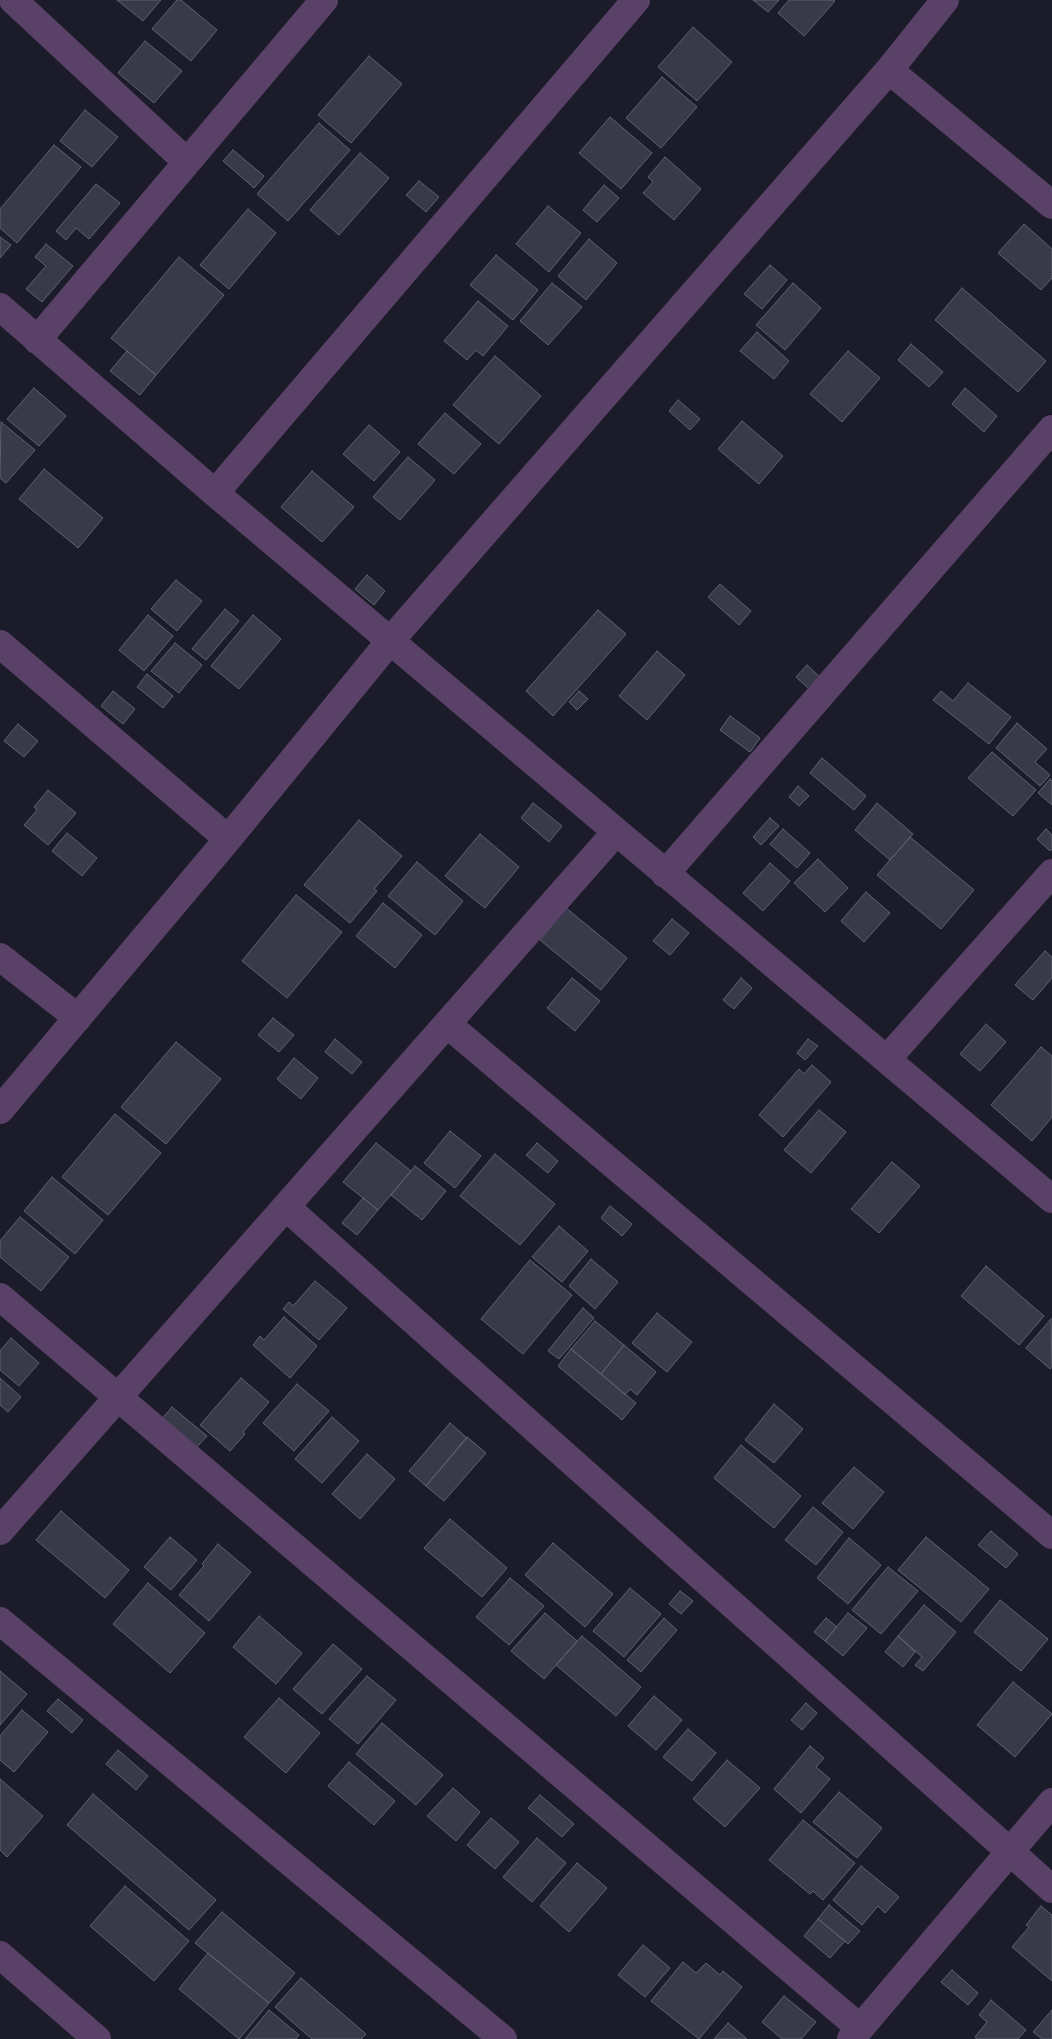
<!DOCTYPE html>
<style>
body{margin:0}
canvas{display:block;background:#1b1b2a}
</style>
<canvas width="1052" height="2039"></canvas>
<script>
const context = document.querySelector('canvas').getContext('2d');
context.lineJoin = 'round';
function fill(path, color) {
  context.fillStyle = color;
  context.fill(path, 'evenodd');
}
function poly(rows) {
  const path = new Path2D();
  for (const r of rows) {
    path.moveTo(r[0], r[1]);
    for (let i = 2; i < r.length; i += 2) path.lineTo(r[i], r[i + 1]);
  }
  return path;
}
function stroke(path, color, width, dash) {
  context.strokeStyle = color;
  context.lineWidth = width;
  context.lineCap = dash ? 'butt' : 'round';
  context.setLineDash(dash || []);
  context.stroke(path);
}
const building = poly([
 [117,0,161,0,143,21,117,0],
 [177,0,181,0,217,30,191,61,152,29,177,0],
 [753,0,779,0,768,12,753,0],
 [789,0,833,0,835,1,804,36,778,13,789,0],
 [693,27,732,62,697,101,658,67,693,27],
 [145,41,182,71,154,103,118,73,145,41],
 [369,56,402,84,351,143,318,115,369,56],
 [662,77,697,107,661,148,626,118,662,77],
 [85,110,118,137,92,167,60,141,85,110],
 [610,117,652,153,621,189,579,153,610,117],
 [319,123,350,150,288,221,257,194,319,123],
 [54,145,81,167,17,243,0,228,0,209,54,145],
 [233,150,264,176,254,188,223,161,233,150],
 [360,153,389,178,339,235,310,210,360,153],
 [665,157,701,189,674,220,643,193,653,182,648,177,665,157],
 [419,181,439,197,426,212,406,195,419,181],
 [96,184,120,203,89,239,76,228,66,240,56,231,96,184],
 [604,185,619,198,597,222,583,210,604,185],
 [548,206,581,233,549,272,516,244,548,206],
 [248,209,276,233,229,289,200,265,248,209],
 [1024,224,1052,249,1052,278,1041,290,998,253,1024,224],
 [0,237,11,245,0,258,0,237],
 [589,239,617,263,586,300,558,276,589,239],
 [46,244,73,266,42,302,26,289,46,266,35,257,46,244],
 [496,255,538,290,513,320,470,285,496,255],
 [179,257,224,295,156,375,111,338,179,257],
 [770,265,787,280,762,309,744,294,770,265],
 [552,283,582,307,548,345,520,321,552,283],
 [793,283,821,308,785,350,756,325,793,283],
 [962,288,1046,361,1018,392,935,320,962,288],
 [478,301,508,326,483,356,476,350,467,360,444,341,478,301],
 [757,332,789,361,774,379,740,351,757,332],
 [911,344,943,372,929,387,898,360,911,344],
 [127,351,156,375,140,395,110,371,127,351],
 [848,351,880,378,842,422,810,394,848,351],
 [495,356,541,396,499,444,453,405,495,356],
 [34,388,66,416,39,446,7,419,34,388],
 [965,388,997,416,984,432,952,404,965,388],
 [678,400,700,419,690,430,669,411,678,400],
 [445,413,481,444,454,474,418,444,445,413],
 [742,421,783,456,759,484,718,449,742,421],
 [1,422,35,450,6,483,0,478,1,422],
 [369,425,400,452,374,481,343,454,369,425],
 [408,457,435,480,400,520,373,497,408,457],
 [44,469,103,518,78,548,19,499,44,469],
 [312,471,354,507,322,542,281,507,312,471],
 [367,575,385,591,374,605,355,589,367,575],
 [176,580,202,601,177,631,151,609,176,580],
 [720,584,751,611,739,625,708,597,720,584],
 [225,609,239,621,206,660,192,649,225,609],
 [598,610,626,634,553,716,526,691,598,610],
 [148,615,173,636,144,671,119,650,148,615],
 [253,615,281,639,239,689,211,666,253,615],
 [175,643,202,665,179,693,151,671,175,643],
 [657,651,685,675,647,720,619,696,657,651],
 [807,665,820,677,809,689,796,677,807,665],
 [147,674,173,696,163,708,137,687,147,674],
 [968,683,1011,717,989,744,933,700,941,691,953,701,968,683],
 [113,691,135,709,123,724,101,706,113,691],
 [579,691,588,699,577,710,569,702,579,691],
 [730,716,760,738,750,752,720,730,730,716],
 [1017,723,1047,749,1035,762,1050,775,1040,786,996,748,1017,723],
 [18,724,38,741,24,757,4,741,18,724],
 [992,752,1036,790,1013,816,968,778,992,752],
 [822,758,866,796,854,810,810,773,822,758],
 [1050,779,1052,781,1052,805,1038,793,1050,779],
 [798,786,809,796,799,806,789,797,798,786],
 [48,790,76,813,48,845,24,825,37,810,34,807,48,790],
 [533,803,562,826,549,842,521,818,533,803],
 [877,803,913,834,890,860,855,830,877,803],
 [770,818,779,826,761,845,753,837,770,818],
 [359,820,402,856,374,889,377,891,350,923,304,885,359,820],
 [783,829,810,853,797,868,770,844,783,829],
 [1046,829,1052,835,1052,849,1050,851,1037,839,1046,829],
 [67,833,97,858,82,876,52,851,67,833],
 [480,834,519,867,485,908,445,876,480,834],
 [910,837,974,890,941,929,877,875,910,837],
 [818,859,848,888,825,912,794,883,818,859],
 [417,862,463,901,435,935,388,896,417,862],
 [770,863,790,881,763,911,743,893,770,863],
 [866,892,890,913,864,942,841,921,866,892],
 [296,895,342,932,287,998,242,961,296,895],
 [383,903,422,935,395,968,356,936,383,903],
 [566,908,627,958,601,990,540,940,566,908],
 [672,919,689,933,670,955,653,941,672,919],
 [1045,951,1052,957,1052,978,1033,1000,1015,985,1045,951],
 [572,978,600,1001,575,1031,547,1008,572,978],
 [741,978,752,988,734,1009,723,1000,741,978],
 [273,1018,294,1035,279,1052,258,1035,273,1018],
 [986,1024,1006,1042,980,1071,960,1054,986,1024],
 [335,1039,362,1062,352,1074,325,1052,335,1039],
 [808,1039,818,1046,805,1060,797,1053,808,1039],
 [176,1042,221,1079,166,1144,121,1107,176,1042],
 [1041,1047,1052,1056,1052,1117,1032,1141,991,1105,1041,1047],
 [294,1058,318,1078,301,1099,277,1079,294,1058],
 [812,1065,831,1082,783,1137,759,1115,799,1069,804,1074,812,1065],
 [819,1110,846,1132,811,1173,784,1150,819,1110],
 [115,1114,161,1153,108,1215,62,1177,115,1114],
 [450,1131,481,1156,455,1188,424,1163,450,1131],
 [376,1143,411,1171,378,1210,343,1182,376,1143],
 [537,1143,558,1161,548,1173,526,1155,537,1143],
 [495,1154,555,1204,520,1245,460,1196,495,1154],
 [892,1162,920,1186,879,1233,851,1209,892,1162],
 [415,1166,446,1191,422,1220,391,1195,415,1166],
 [52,1177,103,1220,75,1254,24,1211,52,1177],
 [363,1198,378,1210,357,1235,342,1223,363,1198],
 [610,1206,632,1224,622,1236,601,1218,610,1206],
 [20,1217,69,1257,41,1291,0,1257,0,1241,20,1217],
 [559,1226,588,1251,562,1282,532,1257,559,1226],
 [591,1259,618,1282,595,1309,569,1286,591,1259],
 [530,1260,572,1295,523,1354,481,1319,530,1260],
 [986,1266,1044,1316,1019,1345,961,1296,986,1266],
 [315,1281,347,1308,319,1340,283,1309,289,1302,293,1306,315,1281],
 [583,1308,594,1318,559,1359,548,1351,583,1308],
 [657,1313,692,1342,667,1372,632,1343,657,1313],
 [284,1317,317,1346,290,1378,253,1345,260,1336,264,1340,284,1317],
 [1051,1319,1052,1366,1050,1369,1026,1348,1051,1319],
 [595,1321,624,1345,601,1374,571,1349,595,1321],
 [11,1338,39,1363,19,1386,0,1370,0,1351,11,1338],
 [624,1345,656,1372,637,1395,630,1389,625,1395,601,1374,624,1345],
 [571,1349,636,1403,622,1420,558,1366,571,1349],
 [0,1378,21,1397,8,1412,0,1405,0,1378],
 [241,1378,269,1402,243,1432,245,1434,230,1451,200,1425,241,1378],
 [297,1384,329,1411,294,1451,263,1423,297,1384],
 [774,1404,803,1429,774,1463,745,1440,774,1404],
 [172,1407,207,1436,195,1449,161,1420,172,1407],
 [332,1417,359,1441,322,1483,295,1459,332,1417],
 [450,1423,467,1438,426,1486,409,1471,450,1423],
 [467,1437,486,1453,444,1501,426,1486,467,1437],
 [741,1445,801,1496,774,1528,714,1478,741,1445],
 [367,1454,395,1479,360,1519,332,1494,367,1454],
 [854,1467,884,1492,853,1529,822,1503,854,1467],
 [813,1507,843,1532,816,1565,785,1540,813,1507],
 [61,1511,129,1570,105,1598,36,1540,61,1511],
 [450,1519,507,1568,482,1597,424,1548,450,1519],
 [991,1531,1018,1554,1006,1568,978,1545,991,1531],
 [170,1537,197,1560,171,1590,144,1567,170,1537],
 [926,1537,989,1589,961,1622,898,1570,926,1537],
 [849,1538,881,1565,848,1604,817,1578,849,1538],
 [553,1543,613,1594,585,1627,525,1575,553,1543],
 [218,1544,251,1572,209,1621,179,1595,204,1566,202,1564,218,1544],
 [888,1567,918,1591,881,1634,852,1610,888,1567],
 [510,1578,544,1606,509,1645,476,1617,510,1578],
 [148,1583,205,1633,170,1673,113,1624,148,1583],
 [630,1588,661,1614,624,1657,593,1631,630,1588],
 [680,1591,693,1601,681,1614,669,1604,680,1591],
 [1000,1600,1048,1639,1021,1671,974,1632,1000,1600],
 [924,1605,956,1632,923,1671,915,1665,922,1657,898,1636,924,1605],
 [545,1613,577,1641,544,1679,511,1651,545,1613],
 [848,1613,867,1628,843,1656,825,1641,848,1613],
 [259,1616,302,1653,276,1684,233,1647,259,1616],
 [664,1618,677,1630,641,1672,627,1660,664,1618],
 [826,1618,837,1627,825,1641,814,1632,826,1618],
 [582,1636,641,1687,616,1716,556,1665,582,1636],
 [898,1636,915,1652,903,1667,885,1652,898,1636],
 [333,1644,362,1669,322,1714,293,1689,333,1644],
 [0,1671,27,1694,0,1725,0,1671],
 [367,1676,396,1700,358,1744,329,1719,367,1676],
 [1013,1682,1052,1714,1015,1757,977,1725,1013,1682],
 [654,1696,682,1720,656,1750,628,1726,654,1696],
 [279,1698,320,1733,286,1773,244,1737,279,1698],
 [58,1699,83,1720,72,1733,47,1711,58,1699],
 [806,1703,817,1713,802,1730,791,1720,806,1703],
 [22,1710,48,1732,14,1772,0,1760,0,1736,22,1710],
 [382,1723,443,1775,416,1805,356,1754,382,1723],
 [688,1729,716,1753,692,1781,663,1757,688,1729],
 [810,1746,824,1758,816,1767,830,1779,801,1813,774,1789,810,1746],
 [118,1750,148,1776,136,1790,106,1764,118,1750],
 [727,1760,760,1788,725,1827,693,1799,727,1760],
 [349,1762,395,1801,374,1825,328,1786,349,1762],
 [0,1779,43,1816,7,1857,0,1850,0,1779],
 [453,1788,480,1812,456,1841,427,1816,453,1788],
 [839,1792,882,1828,857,1858,813,1822,839,1792],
 [93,1794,216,1900,189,1930,67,1825,93,1794],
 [540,1795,574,1824,562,1837,528,1808,540,1795],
 [491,1818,519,1842,495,1869,467,1845,491,1818],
 [803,1820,855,1863,823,1900,813,1891,810,1894,769,1860,803,1820],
 [537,1838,566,1863,532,1902,503,1877,537,1838],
 [577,1863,607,1888,569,1932,540,1906,577,1863],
 [861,1866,899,1897,885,1913,878,1906,862,1925,833,1900,861,1866],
 [125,1886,189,1941,154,1981,90,1926,125,1886],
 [829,1905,860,1931,848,1944,818,1919,829,1905],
 [1041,1906,1052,1915,1052,1981,1012,1947,1029,1927,1026,1925,1041,1906],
 [222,1912,295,1973,269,2003,195,1943,222,1912],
 [818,1919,845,1941,830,1958,804,1936,818,1919],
 [643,1945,670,1968,645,1997,618,1975,643,1945],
 [208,1953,269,2003,239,2039,179,1989,208,1953],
 [683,1962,696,1973,706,1963,720,1975,723,1971,742,1987,699,2039,651,2001,683,1962],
 [952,1970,978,1993,968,2005,941,1982,952,1970],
 [301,1978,366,2034,361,2039,312,2039,275,2007,301,1978],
 [784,1996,816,2022,801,2039,782,2039,762,2022,784,1996],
 [991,2000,1026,2030,1018,2039,977,2039,975,2037,987,2022,979,2015,991,2000],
 [269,2010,299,2035,296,2039,245,2039,269,2010],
 [1052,2010,1052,2039,1042,2039,1033,2032,1052,2010],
 [728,2023,747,2039,714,2039,728,2023]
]);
fill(building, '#383949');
stroke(building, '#5f6071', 1);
stroke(poly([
 [13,0,187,162],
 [889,70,1052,205],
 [0,307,215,493,1052,1199],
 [37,340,324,0],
 [215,493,636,0],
 [0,644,228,839],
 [665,874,1052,429],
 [0,957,78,1018],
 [447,1024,1052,1535],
 [887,1059,1052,873],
 [0,1110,228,839,390,641,889,70,945,0],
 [286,1207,1052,1889],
 [0,1297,860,2028],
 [0,1531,616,832],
 [0,1621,503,2039],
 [0,1955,97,2039],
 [851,2039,1052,1802]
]), '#5a4167', 28);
</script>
